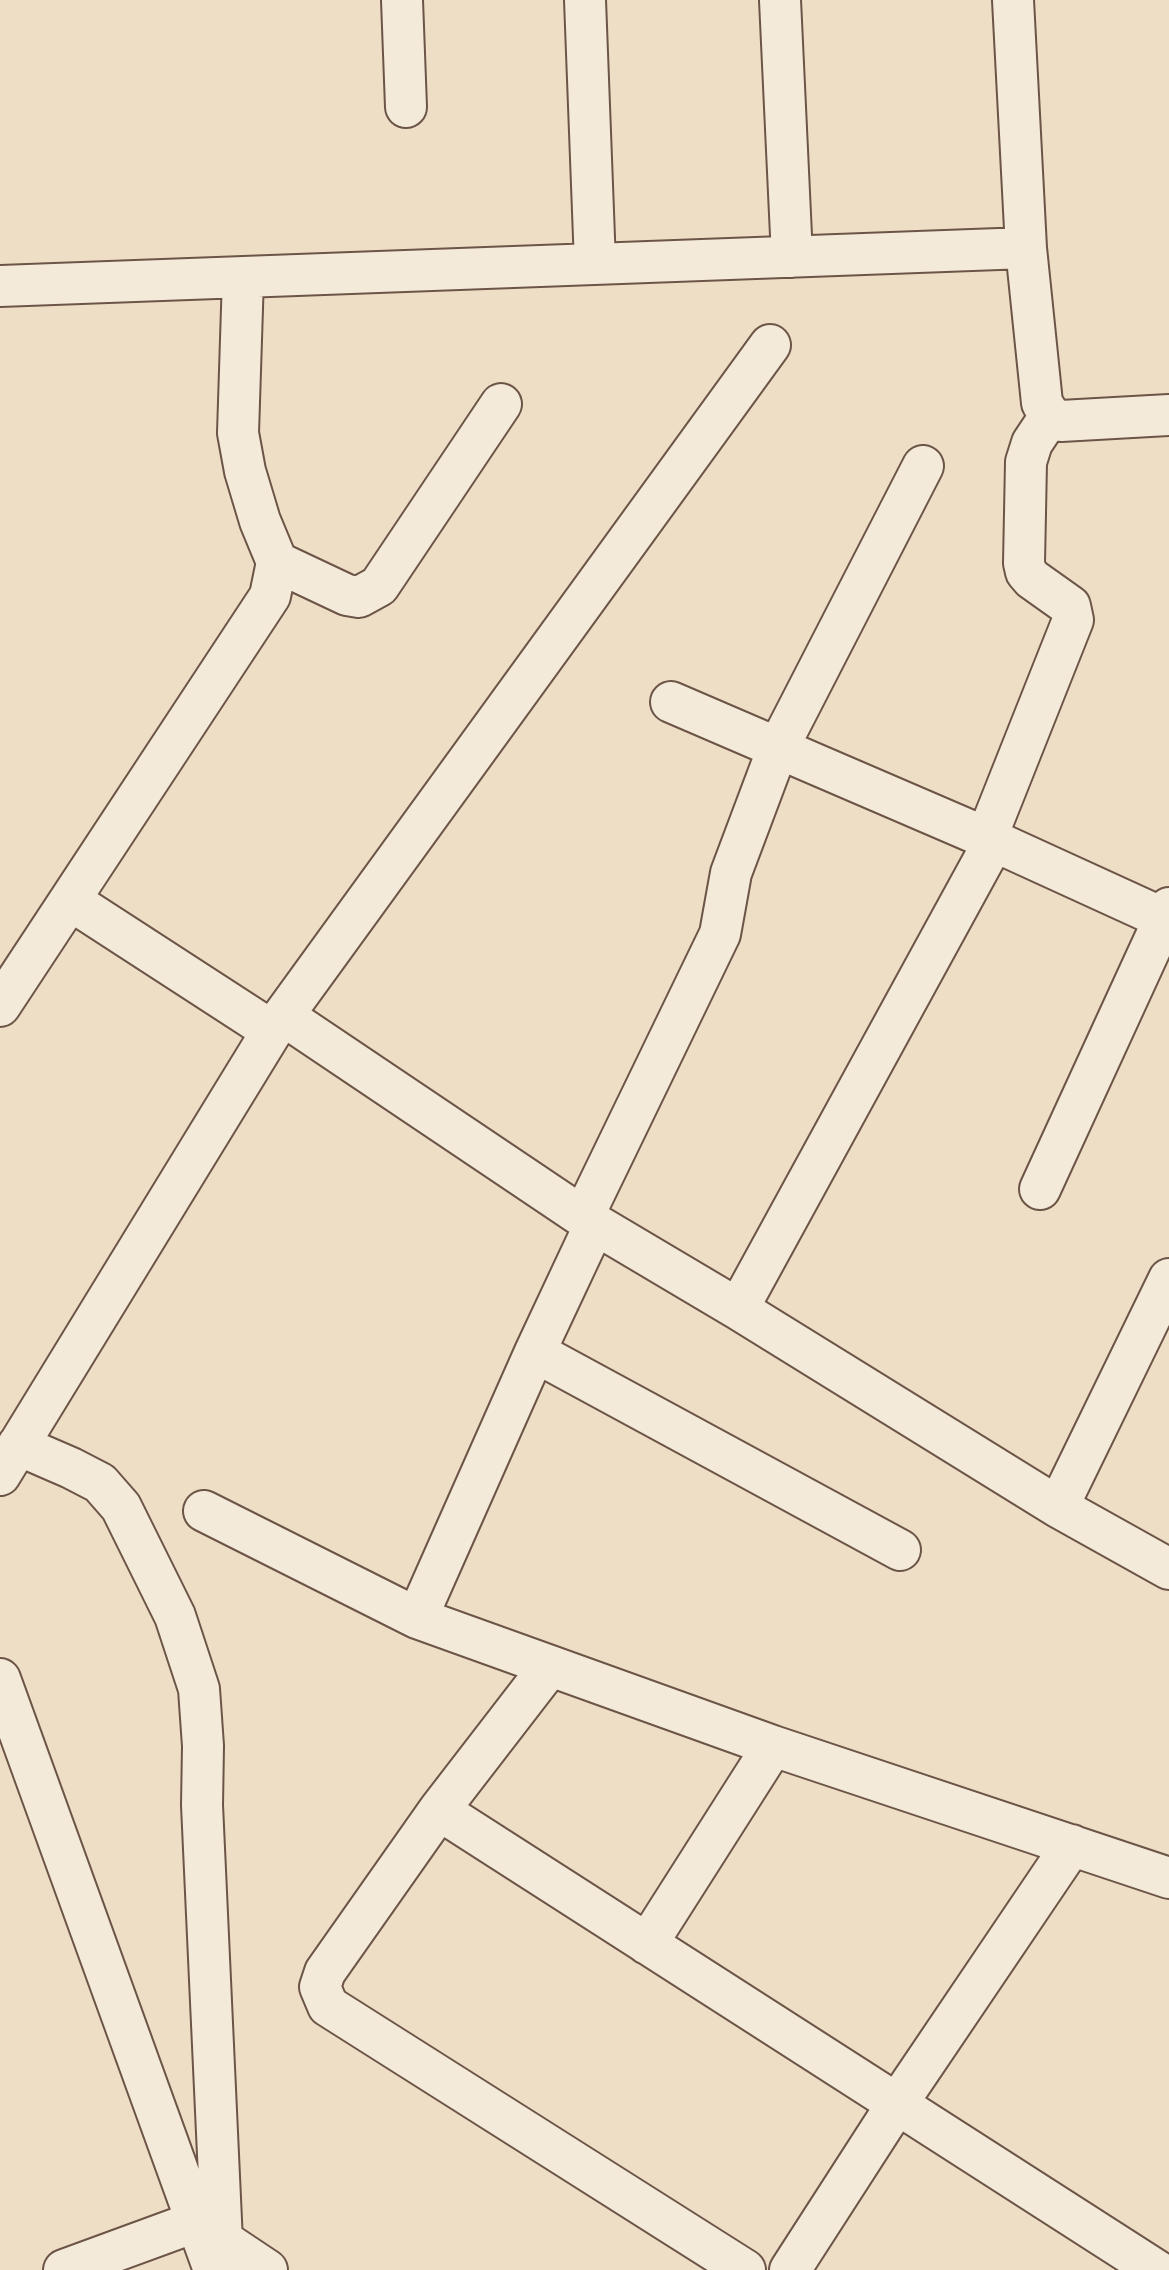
<!DOCTYPE html>
<style>
body{margin:0}
canvas{display:block;background:#eedec6}
</style>
<canvas width="1169" height="2270"></canvas>
<script>
const context = document.querySelector('canvas').getContext('2d');
context.lineJoin = 'round';
function poly(rows) {
  const path = new Path2D();
  for (const r of rows) {
    path.moveTo(r[0], r[1]);
    for (let i = 2; i < r.length; i += 2) path.lineTo(r[i], r[i + 1]);
  }
  return path;
}
function stroke(path, color, width, dash) {
  context.strokeStyle = color;
  context.lineWidth = width;
  context.lineCap = dash ? 'butt' : 'round';
  context.setLineDash(dash || []);
  context.stroke(path);
}
const street = poly([
 [402,0,406,107],
 [585,0,595,264],
 [780,0,792,257],
 [1013,0,1026,248,1042,403,1050,416,1061,421,1169,415],
 [0,286,1026,248],
 [277,562,347,595,359,597,379,586,501,404],
 [671,702,994,841,1169,921],
 [986,839,1073,620,1070,606,1032,579,1026,572,1024,563,1026,462,1032,443,1050,416],
 [70,900,272,1031],
 [0,1006,270,596,277,562,260,521,245,471,238,433,243,277],
 [284,1016,583,1217,738,1309,1058,1507,1169,1569],
 [1040,1189,1169,908],
 [583,1217,720,934,731,873,778,748,923,466],
 [738,1309,994,841],
 [535,1352,900,1550],
 [18,1445,71,1468,100,1483,121,1507,175,1616,199,1689,203,1746,202,1805,222,2242],
 [0,1475,272,1031,770,345],
 [1058,1507,1169,1279],
 [204,1511,417,1618,773,1746,1169,1878],
 [417,1618,535,1352,595,1224],
 [550,1666,439,1810,325,1972,320,1987,328,2006,745,2270],
 [0,1679,214,2270],
 [439,1810,1156,2270],
 [647,1944,773,1746],
 [64,2270,195,2222,267,2270],
 [790,2270,897,2104,1072,1845]
]);
stroke(street, '#6c5547', 44);
stroke(street, '#f4eada', 40);
</script>
